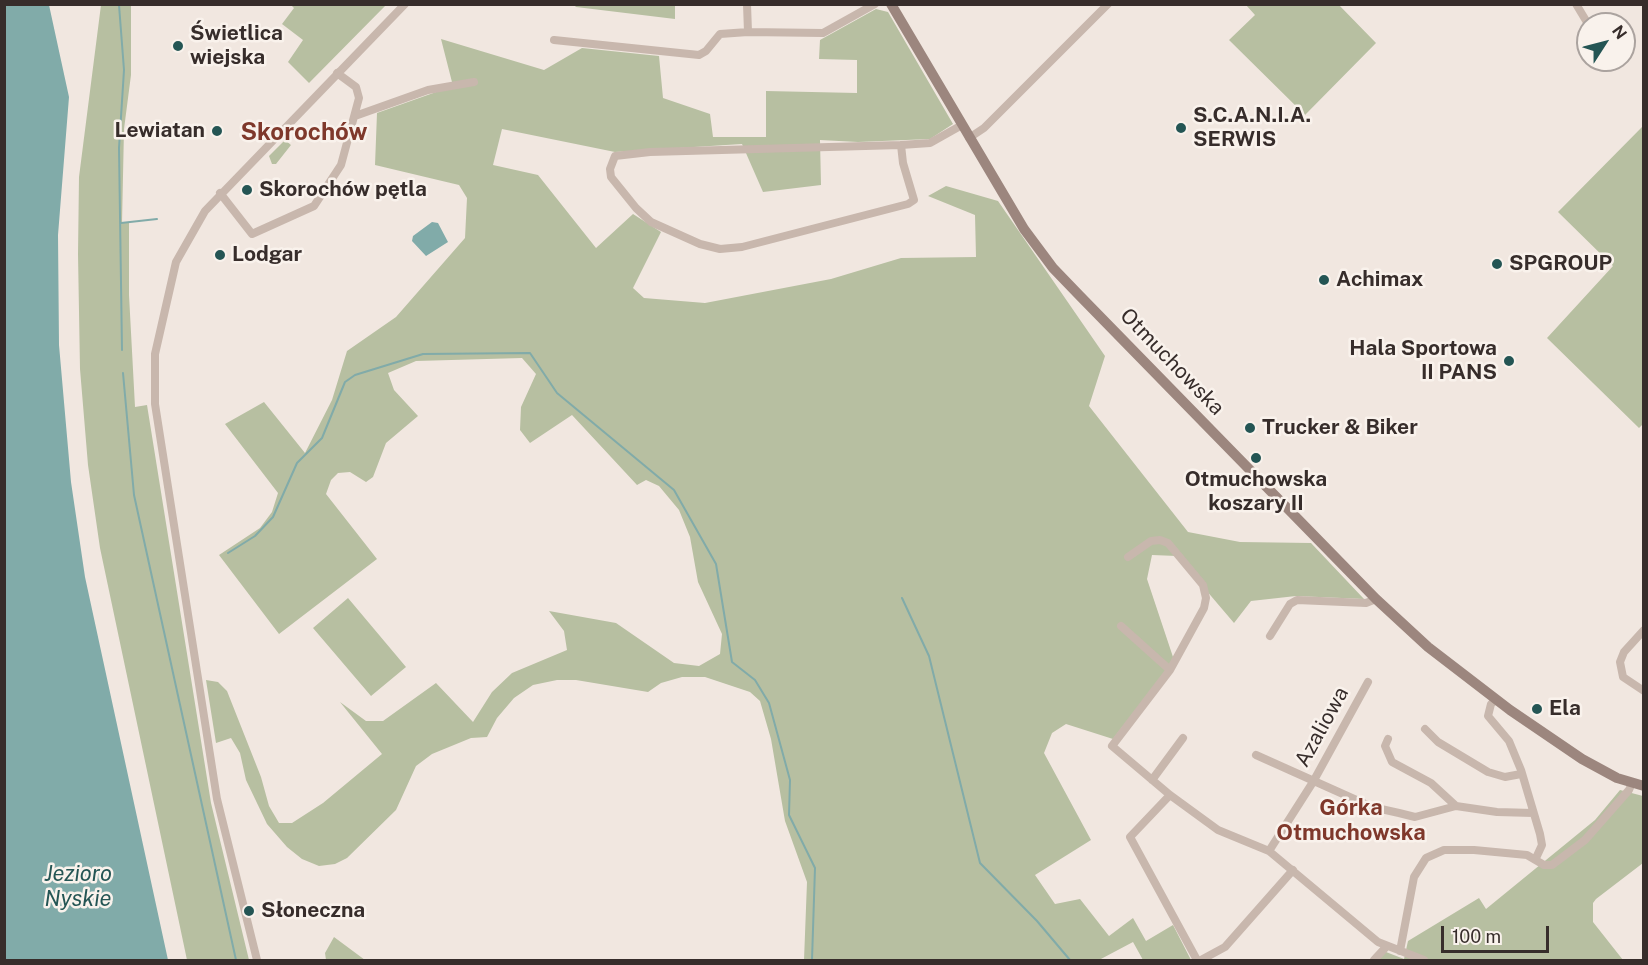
<!DOCTYPE html>
<meta charset="utf-8">
<style>
body{margin:0}
#map{position:relative;width:1648px;height:965px;overflow:hidden;background:#f1e7e0;font-family:"Public Sans",sans-serif}
canvas{display:block}
.frame{position:absolute;inset:0;border:6px solid #372d2b;pointer-events:none}
.north{position:absolute;left:1576px;top:12px;width:60px;height:60px;box-sizing:border-box;background:#f9f2ec;border:2px solid #aba39f;border-radius:50%;rotate:54deg;font-size:16px;font-weight:700;line-height:24px;text-align:center;color:#372d2b}
.north::after{content:'';display:block;margin:auto;width:21px;height:27px;background:#245554;clip-path:polygon(50% 0,100% 100%,50% 72%,0 100%)}
.scale{position:absolute;left:1441px;top:926px;width:108px;height:27px;box-sizing:border-box;border:3px solid #372d2b;border-top:0;padding-left:8px;font-size:18px;line-height:21px;white-space:nowrap;color:#372d2b;-webkit-text-stroke:4px #f9f2ec;paint-order:stroke}
</style>
<div id="map">
<canvas width="1648" height="965"></canvas>
<div class="frame"></div>
<div class="north">N</div>
<div class="scale">100 m</div>
</div>
<script>
const context = document.querySelector('canvas').getContext('2d');
context.lineJoin = 'round';
function fill(path, color) {
  context.fillStyle = color;
  context.fill(path, 'evenodd');
}
function poly(rows) {
  const path = new Path2D();
  for (const r of rows) {
    path.moveTo(r[0], r[1]);
    for (let i = 2; i < r.length; i += 2) path.lineTo(r[i], r[i + 1]);
  }
  return path;
}
function stroke(path, color, width, dash) {
  context.strokeStyle = color;
  context.lineWidth = width;
  context.lineCap = dash ? 'butt' : 'round';
  context.setLineDash(dash || []);
  context.stroke(path);
}
function label(font, color, halo, rows, align = 'center') {
  context.font = font + ' "Public Sans",sans-serif';
  context.lineWidth = 5;
  context.setLineDash([]);
  context.textBaseline = 'middle';
  context.strokeStyle = halo;
  context.fillStyle = color;
  for (const [text, x, y, turn = 0] of rows) {
    context.save();
    context.translate(x, y);
    context.rotate((+turn || 0) * Math.PI / 180);
    context.textAlign = isNaN(turn) ? turn : align;
    if (halo) context.strokeText(text, 0, 0);
    context.fillText(text, 0, 0);
    context.restore();
  }
}
fill(poly([
 [1338,4,1376,43,1305,115,1229,40,1255,15,1246,5],
 [101,5,131,5,131,75,124,129,122,223,129,223,129,295,135,407,147,405,211,803,249,960,187,960,100,548,88,465,80,369,78,254,79,177],
 [291,5,386,5,309,83,288,62,303,40,282,24,294,8],
 [574,5,675,5,675,19,576,7],
 [876,9,888,12,953,124,930,139,858,142,820,140,821,185,763,192,742,144,615,152,502,129,493,165,538,175,596,248,633,214,661,232,633,288,644,298,705,303,831,279,901,258,976,257,975,215,928,196,946,186,998,201,1105,356,1089,406,1188,532,1240,542,1311,543,1364,599,1296,596,1251,601,1234,623,1177,556,1152,555,1147,579,1174,660,1113,739,1066,724,1052,733,1044,753,1091,840,1035,875,1055,904,1080,899,1109,936,1133,918,1146,941,1173,925,1191,960,1143,960,1133,942,1099,960,804,960,807,882,785,821,771,739,760,701,750,692,705,677,682,677,661,683,648,692,576,680,557,680,533,685,514,698,497,718,487,737,471,738,432,754,416,766,396,810,347,858,335,864,319,866,302,859,287,847,267,824,246,780,240,753,231,738,216,743,206,680,218,682,227,691,261,777,269,806,279,823,292,823,323,803,382,754,340,702,366,721,383,721,436,683,473,722,492,692,512,673,567,650,564,631,549,611,616,623,674,663,699,666,720,654,722,634,698,582,690,537,679,510,659,486,646,480,637,485,572,415,530,443,520,430,521,407,536,374,522,358,416,361,388,373,394,390,418,416,386,443,373,477,366,482,350,472,338,473,331,480,326,494,377,559,279,634,219,555,260,528,272,512,278,493,225,424,264,402,305,453,332,400,347,351,396,317,465,238,467,198,459,185,375,165,377,113,453,86,441,39,544,70,582,48,659,56,663,98,710,114,713,137,766,137,766,91,857,93,857,60,819,59,820,40],
 [1642,127,1644,423,1639,428,1547,338,1613,266,1558,212],
 [285,140,291,145,276,164,272,164,269,156],
 [348,598,406,667,371,696,313,628],
 [1620,790,1643,796,1643,863,1596,899,1593,903,1593,922,1623,960,1378,960,1386,952,1404,959,1408,941,1479,898,1486,909,1595,820],
 [334,937,365,960,326,960,325,953]
]), '#b7bfa1');
fill(poly([
 [49,5,69,97,58,235,59,345,71,482,85,577,168,960,5,960,4,5],
 [432,222,438,223,448,242,426,256,412,241,413,236]
]), '#81aba9');
stroke(poly([
 [119,5,124,70,119,148,122,350],
 [121,223,157,219],
 [123,373,134,495,236,960],
 [228,553,255,536,273,517,297,463,322,438,345,382,355,375,423,354,530,353,557,393,674,490,716,564,732,662,755,680,769,703,790,780,789,815,815,868,812,960],
 [902,598,929,656,980,863,1037,921,1070,960]
]), '#81aba9', 2);
stroke(poly([
 [1576,4,1588,24],
 [748,32,823,33,875,4],
 [554,40,699,55,706,51,720,34,748,32,747,4],
 [355,116,428,90,474,82],
 [969,138,984,128,1108,4],
 [901,145,650,152,615,156,610,169,611,177,636,208,651,222,700,244,720,249,742,247,908,204,914,200,903,163,901,145,930,143,962,125],
 [220,193,252,234,314,206,341,165,359,98,356,87,337,73],
 [1128,557,1151,541,1160,540,1168,543,1203,585,1206,598,1204,608,1170,670,1112,746,1170,795,1218,830,1269,851,1378,942,1424,960],
 [1121,626,1170,670],
 [1644,630,1624,652,1620,662,1623,677,1644,691],
 [1270,636,1290,604,1297,600,1366,603,1376,599],
 [1496,700,1491,704,1488,716,1509,741,1521,770,1540,834,1542,845,1536,858],
 [1425,729,1438,742,1488,772,1505,777,1521,774],
 [1388,739,1385,746,1392,762,1431,783,1456,806],
 [1256,755,1372,807,1399,813,1415,817,1456,806,1497,812,1533,813],
 [1152,780,1183,738],
 [1170,795,1130,837,1197,960],
 [1269,851,1313,782,1368,682],
 [1400,951,1414,877,1426,858,1444,850,1474,850,1527,855,1544,865,1552,865,1585,840,1629,790,1632,783],
 [257,960,217,799,155,404,155,354,176,262,205,211,405,4],
 [1201,960,1225,947,1293,870],
 [1374,960,1386,947]
]), '#c8b7ad', 8);
stroke(poly([
 [891,4,1024,229,1053,268,1079,295,1376,599,1428,647,1510,710,1582,759,1617,778,1644,786]
]), '#9c867e', 10);
for (const [x, y, r, color] of [
 [178,46,6,"#245554"],
 [1181,128,6,"#245554"],
 [217,131,6,"#245554"],
 [247,190,6,"#245554"],
 [220,255,6,"#245554"],
 [1497,264,6,"#245554"],
 [1324,280,6,"#245554"],
 [1509,361,6,"#245554"],
 [1250,428,6,"#245554"],
 [1256,458,6,"#245554"],
 [1537,709,6,"#245554"],
 [249,911,6,"#245554"]
]) {
  const dot = new Path2D();
  dot.arc(x, y, r, 0, 2 * Math.PI);
  context.fillStyle = color;
  context.fill(dot);
  stroke(dot, '#f9f2ec', 2);
}
label('bold 21px', '#372d2b', '#f9f2ec', [
 ["Świetlica",190,34],
 ["wiejska",190,58],
 ["S.C.A.N.I.A.",1193,116],
 ["SERWIS",1193,140],
 ["Lewiatan",205,131,"right"],
 ["Skorochów pętla",259,190],
 ["Lodgar",232,255],
 ["SPGROUP",1509,264],
 ["Achimax",1336,280],
 ["Hala Sportowa",1497,349,"right"],
 ["II PANS",1497,373,"right"],
 ["Trucker & Biker",1262,428],
 ["Otmuchowska",1256,480,"center"],
 ["koszary II",1256,504,"center"],
 ["Ela",1549,709],
 ["Słoneczna",261,911]
], 'left');
label('21px', '#372d2b', '#f9f2ec', [
 ["Otmuchowska",1172,362,46],
 ["Azaliowa",1322,727,-61]
]);
label('bold 22px', '#7f382b', '#f9f2ec', [
 ["Górka",1351,808],
 ["Otmuchowska",1351,833]
]);
label('italic 22px', '#245554', '#f9f2ec', [
 ["Jezioro",78,874],
 ["Nyskie",78,899]
]);
label('bold 24px', '#7f382b', '#f9f2ec', [
 ["Skorochów",304,133]
]);
</script>
